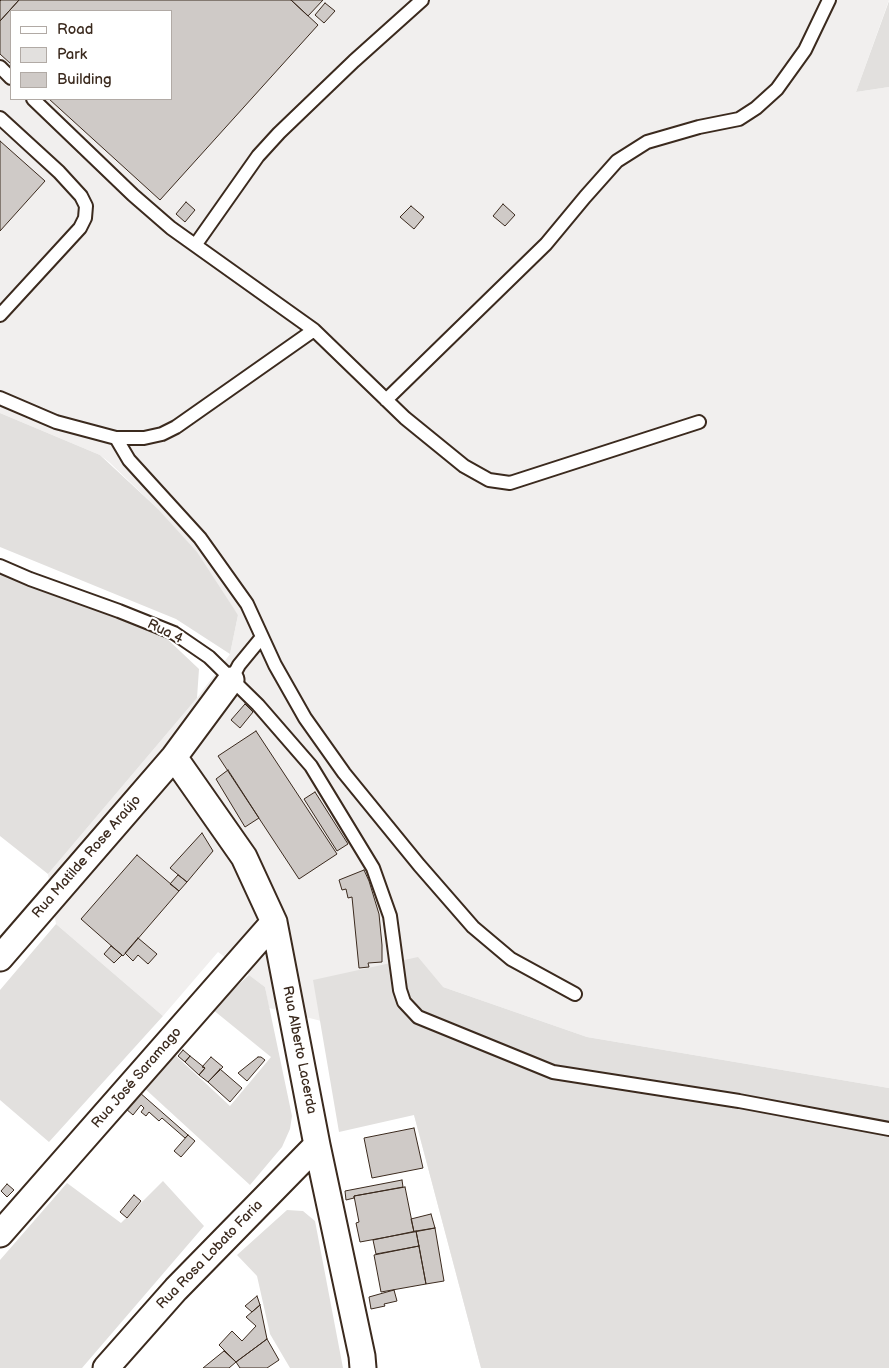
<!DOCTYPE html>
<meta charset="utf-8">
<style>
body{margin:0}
#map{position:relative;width:889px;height:1368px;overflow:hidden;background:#fff;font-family:"Balsamiq Sans",sans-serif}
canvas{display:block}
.legend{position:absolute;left:10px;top:10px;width:162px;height:90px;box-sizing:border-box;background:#fff;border:1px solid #b1aaa5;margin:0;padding:6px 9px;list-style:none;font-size:15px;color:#3b2a1e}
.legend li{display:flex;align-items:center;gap:10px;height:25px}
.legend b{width:25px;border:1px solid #b1aaa5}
</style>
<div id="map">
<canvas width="889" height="1368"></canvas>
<ul class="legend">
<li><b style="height:6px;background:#fff"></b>Road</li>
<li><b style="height:14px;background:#e2e0de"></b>Park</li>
<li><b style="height:14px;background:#cfcac7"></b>Building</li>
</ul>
</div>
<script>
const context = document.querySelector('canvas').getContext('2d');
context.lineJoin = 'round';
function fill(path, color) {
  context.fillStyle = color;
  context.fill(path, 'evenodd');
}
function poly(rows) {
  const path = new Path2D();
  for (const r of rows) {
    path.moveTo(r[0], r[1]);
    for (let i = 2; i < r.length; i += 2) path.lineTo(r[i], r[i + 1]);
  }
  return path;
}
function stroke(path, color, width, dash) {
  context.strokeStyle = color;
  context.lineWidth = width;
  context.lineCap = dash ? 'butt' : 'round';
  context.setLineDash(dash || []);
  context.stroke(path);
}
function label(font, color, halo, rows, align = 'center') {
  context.font = font + ' "Balsamiq Sans",sans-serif';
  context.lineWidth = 4;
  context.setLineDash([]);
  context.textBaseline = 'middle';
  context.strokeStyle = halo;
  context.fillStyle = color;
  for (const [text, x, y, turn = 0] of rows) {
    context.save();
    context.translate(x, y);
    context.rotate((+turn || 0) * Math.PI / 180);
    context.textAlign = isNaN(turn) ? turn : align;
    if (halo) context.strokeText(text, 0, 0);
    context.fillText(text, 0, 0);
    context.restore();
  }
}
fill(poly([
 [0,0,889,0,856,92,889,87,889,1088,587,1037,443,987,481,1368,394,1039,269,1008,265,987,218,952,163,1016,56,924,48,874,197,698,230,654,238,615,157,508,109,462,100,455,0,413],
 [11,11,171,11,171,99,11,99]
]), '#f1efee');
fill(poly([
 [889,1,889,87,856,92],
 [0,413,100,455,157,508,197,552,238,615,230,654,176,619,0,547],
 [0,573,30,586,162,634,199,669,197,698,48,874,0,836],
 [56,924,163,1016,49,1142,0,1100,0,990],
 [418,957,443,987,587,1037,889,1088,889,1368,481,1368,414,1115,339,1132,313,980],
 [249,975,265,987,292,1116,290,1129,282,1147,250,1185,142,1086,173,1053,230,1106,271,1057,212,1009],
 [163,1181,204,1226,82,1368,0,1368,0,1260,67,1183,121,1223],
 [287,1210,303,1211,315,1221,343,1368,290,1368,270,1334,257,1276,237,1255]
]), '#e2e0de');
const building = poly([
 [1,0,19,0,0,21,0,1,1,0],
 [19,0,291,0,318,25,160,200,49,99,171,99,171,11,11,11,11,64,0,54,0,21,19,0],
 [291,0,323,0,308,16,291,0],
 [325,3,335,11,324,23,315,15,325,3],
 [0,141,45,181,0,231,0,141],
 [186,202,195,210,185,222,176,214,186,202],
 [503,204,515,215,505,226,493,216,503,204],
 [411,206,424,217,414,229,400,217,411,206],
 [245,704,253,712,240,728,231,720,245,704],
 [256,731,337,854,299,879,218,756,256,731],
 [228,770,259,818,245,827,216,779,228,770],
 [315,792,348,844,337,851,304,799,315,792],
 [202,833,213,851,187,882,170,868,202,833],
 [137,855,179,891,123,956,81,919,137,855],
 [364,870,369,881,379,914,382,945,382,962,368,963,369,967,359,968,352,897,348,898,346,889,342,890,339,880,364,870],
 [178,875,187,882,179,891,170,884,178,875],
 [138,938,157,954,148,964,138,955,133,961,125,953,138,938],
 [111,946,122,955,114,963,104,954,111,946],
 [183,1050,190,1056,185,1062,178,1056,183,1050],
 [190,1056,205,1068,199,1075,185,1062,190,1056],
 [211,1057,223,1067,208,1082,199,1075,205,1068,202,1067,211,1057],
 [258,1057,261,1057,265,1060,247,1081,238,1073,258,1057],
 [220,1069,242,1088,230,1102,208,1082,220,1069],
 [139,1092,188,1135,185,1138,162,1118,159,1121,149,1112,146,1116,141,1112,144,1108,141,1105,133,1115,125,1108,139,1092],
 [414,1128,423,1168,372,1178,364,1138,414,1128],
 [188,1135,195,1141,181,1157,174,1151,188,1135],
 [402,1180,403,1187,354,1196,354,1198,346,1200,345,1191,402,1180],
 [7,1184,14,1190,7,1197,1,1191,7,1184],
 [405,1187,414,1232,360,1242,356,1223,359,1222,354,1196,405,1187],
 [134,1195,141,1201,127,1218,120,1212,134,1195],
 [431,1214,435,1228,414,1232,411,1219,431,1214],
 [435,1228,444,1281,426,1284,416,1231,435,1228],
 [416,1231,419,1246,376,1254,373,1240,416,1231],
 [419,1246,426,1284,381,1292,374,1255,419,1246],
 [394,1290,397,1301,384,1304,385,1306,371,1309,369,1297,394,1290],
 [257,1296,260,1305,252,1312,245,1306,257,1296],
 [260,1305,267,1339,236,1362,219,1345,232,1331,242,1341,256,1326,246,1317,260,1305],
 [267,1339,279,1360,267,1368,240,1368,236,1362,267,1339],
 [224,1351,236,1362,229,1368,203,1368,224,1351]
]);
fill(building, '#cfcac7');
stroke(building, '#3b2a1e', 1);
const service = poly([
 [0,67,11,78],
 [0,118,59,172,81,196,86,206,85,218,80,228,0,315],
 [196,244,258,156,279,133,354,61,422,0],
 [314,330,405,418,464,466,489,480,510,483,699,422],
 [0,398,56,422,116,438,144,438,162,434,176,427,314,330,171,228,133,195,33,99],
 [386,400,546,244,585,197,617,161,647,142,699,127,739,119,756,108,777,89,805,50,829,0],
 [116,438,129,460,200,538,247,604,275,665,305,718,344,773,419,865,473,927,511,959,575,994],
 [0,566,30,579,119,611,174,633,209,657,258,705,311,766,373,868,390,916,400,990,404,1002,418,1017,553,1072,739,1101,889,1129],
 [231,680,239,665,262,637]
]);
const minor = poly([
 [174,757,244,857,274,922,317,1145,362,1356,363,1368],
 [0,958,174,757,231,680],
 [0,1234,274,922],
 [106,1368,176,1289,317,1145]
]);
stroke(service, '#3b2a1e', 16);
stroke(minor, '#3b2a1e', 29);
stroke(service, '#fff', 12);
stroke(minor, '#fff', 25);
label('14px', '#3b2a1e', '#fff', [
 ["Rua 4",165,632,26],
 ["Rua Matilde Rose Araújo",87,857,-49],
 ["Rua Alberto Lacerda",299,1050,79],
 ["Rua José Saramago",137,1078,-49],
 ["Rua Rosa Lobato Faria",210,1255,-46]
]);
</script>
